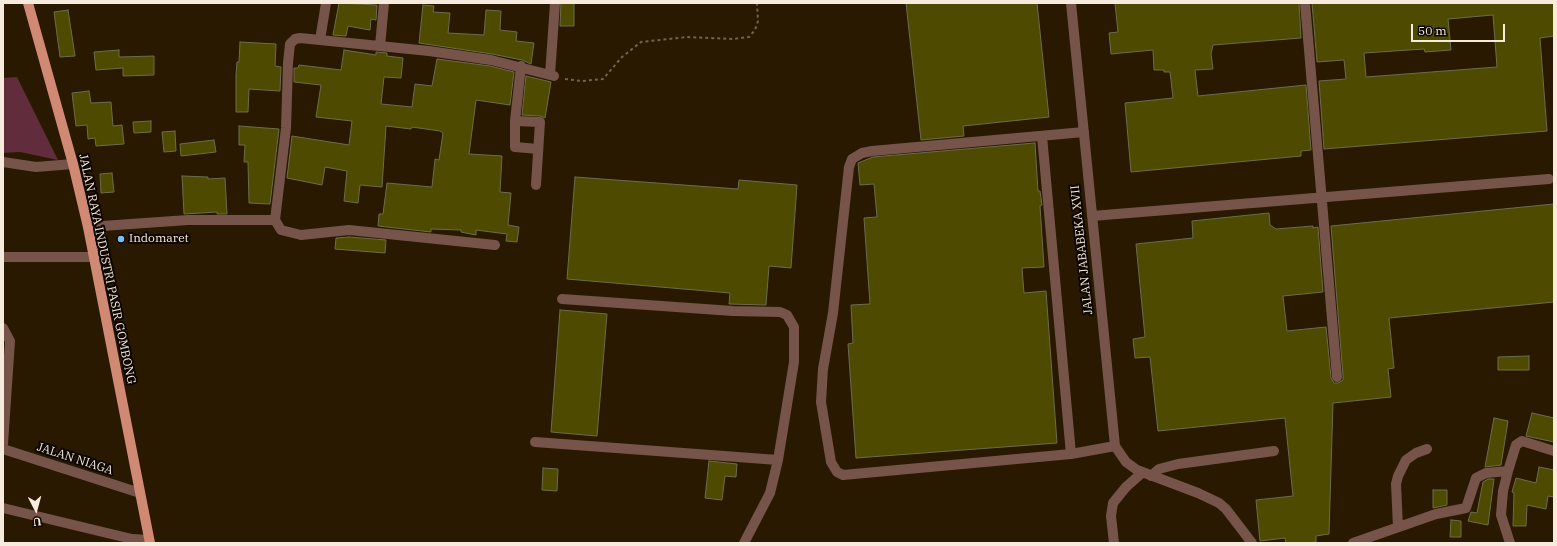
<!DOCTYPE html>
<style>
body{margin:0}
#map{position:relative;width:1557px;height:546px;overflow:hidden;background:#2a1901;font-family:"IBM Plex Serif",serif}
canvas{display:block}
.frame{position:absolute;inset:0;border:4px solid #f7ebdd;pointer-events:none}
.north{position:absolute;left:16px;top:490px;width:40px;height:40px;-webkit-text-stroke:3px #0d0601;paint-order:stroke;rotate:174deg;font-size:11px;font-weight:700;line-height:16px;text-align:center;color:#f7ebdd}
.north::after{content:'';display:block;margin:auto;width:14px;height:18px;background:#f7ebdd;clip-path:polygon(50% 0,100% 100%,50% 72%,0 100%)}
.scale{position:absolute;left:1411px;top:24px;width:94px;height:18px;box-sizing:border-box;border:2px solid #f7ebdd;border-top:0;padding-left:5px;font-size:12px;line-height:14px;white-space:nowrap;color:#f7ebdd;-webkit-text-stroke:3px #0d0601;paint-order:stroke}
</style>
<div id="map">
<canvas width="1557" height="546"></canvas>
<div class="frame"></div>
<div class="north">U</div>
<div class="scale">50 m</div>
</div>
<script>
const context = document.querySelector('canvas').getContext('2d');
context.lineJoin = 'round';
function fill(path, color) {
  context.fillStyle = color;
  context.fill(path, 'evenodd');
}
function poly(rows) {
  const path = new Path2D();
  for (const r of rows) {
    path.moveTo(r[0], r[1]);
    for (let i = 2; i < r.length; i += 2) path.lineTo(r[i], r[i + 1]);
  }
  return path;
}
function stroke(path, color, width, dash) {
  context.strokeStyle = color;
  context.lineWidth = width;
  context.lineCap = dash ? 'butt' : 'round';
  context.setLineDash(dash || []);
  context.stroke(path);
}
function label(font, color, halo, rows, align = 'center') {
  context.font = font + ' "IBM Plex Serif",serif';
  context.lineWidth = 4;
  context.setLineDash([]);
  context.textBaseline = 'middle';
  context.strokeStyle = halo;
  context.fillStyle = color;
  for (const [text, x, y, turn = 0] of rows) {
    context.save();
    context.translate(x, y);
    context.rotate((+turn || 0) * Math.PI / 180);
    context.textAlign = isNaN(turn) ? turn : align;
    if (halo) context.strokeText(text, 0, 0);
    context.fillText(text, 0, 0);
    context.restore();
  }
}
fill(poly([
 [17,77,58,160,20,152,3,153,3,78]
]), '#612c3b');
const building = poly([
 [339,3,377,5,376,20,371,19,370,30,348,26,346,36,333,35,339,3],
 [561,3,574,3,574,26,560,26,561,3],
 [906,3,1037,3,1049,117,963,126,964,136,921,140,906,3],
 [1115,3,1299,3,1301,38,1213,45,1211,54,1213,69,1195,70,1198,96,1306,85,1311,150,1301,151,1301,156,1131,172,1125,103,1173,98,1170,72,1164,72,1164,70,1154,70,1153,50,1111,54,1109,33,1118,32,1115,3],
 [1312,3,1554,3,1554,36,1540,38,1547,131,1324,149,1319,81,1346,79,1344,60,1317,62,1312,3],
 [1493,15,1497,67,1366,77,1364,53,1424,49,1425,52,1451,50,1448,19,1493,15],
 [423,5,434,6,433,12,450,13,448,33,484,35,486,10,501,11,500,30,517,32,516,41,534,43,531,64,522,60,492,54,419,43,423,5],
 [68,10,75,56,60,57,54,12,68,10],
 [240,42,276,44,275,66,281,67,280,91,249,89,248,112,236,112,236,75,237,62,239,62,240,42],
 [119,50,119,57,154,56,154,75,123,76,123,68,96,70,94,52,119,50],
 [344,50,376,55,376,52,387,53,387,56,403,58,401,78,384,77,381,104,412,107,415,84,432,86,437,59,490,66,514,72,510,105,476,100,469,154,502,156,500,192,511,193,508,225,519,227,517,242,506,241,507,234,476,230,476,235,461,232,461,230,431,229,431,232,378,226,379,214,383,214,387,183,432,187,435,159,439,160,443,133,440,131,412,127,411,129,386,126,382,187,360,185,358,203,344,201,347,171,325,167,322,185,287,178,292,136,349,145,352,121,316,117,321,85,294,82,294,68,298,68,299,65,341,70,344,50],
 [526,76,551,82,545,118,540,116,522,115,526,76],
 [89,91,91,103,111,102,113,126,122,125,124,144,96,146,95,138,88,139,87,125,76,126,72,93,89,91],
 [151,121,151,132,134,133,133,122,151,121],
 [239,126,279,129,270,204,249,203,248,162,244,162,245,145,239,145,239,126],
 [175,131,176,151,164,152,162,132,175,131],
 [214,140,216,152,181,156,180,144,214,140],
 [1035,143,1038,191,1040,191,1042,205,1040,206,1044,267,1022,268,1024,293,1046,291,1057,443,856,458,848,344,853,343,851,305,870,304,864,218,877,217,874,184,860,185,858,163,873,157,1035,143],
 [112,173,114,192,101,193,100,174,112,173],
 [182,176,208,177,208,179,225,178,227,214,217,214,217,212,184,214,182,176],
 [575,177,738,189,739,180,797,185,791,268,769,266,766,305,729,304,730,293,567,279,575,177],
 [1554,204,1554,302,1389,318,1394,368,1388,369,1391,397,1333,403,1329,534,1316,536,1316,542,1306,543,1286,543,1285,538,1260,541,1256,500,1293,496,1285,418,1158,431,1150,357,1135,358,1133,339,1145,337,1136,244,1193,238,1192,221,1269,213,1270,225,1276,229,1313,226,1313,228,1318,227,1323,292,1283,296,1287,331,1326,327,1331,378,1334,383,1338,383,1343,380,1343,376,1331,226,1554,204],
 [349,237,386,240,385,253,335,249,336,238,349,237],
 [560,310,607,314,597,436,551,432,560,310],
 [1529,356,1529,370,1498,370,1498,357,1529,356],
 [1532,413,1554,418,1554,442,1526,436,1532,413],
 [1494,418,1508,421,1501,465,1485,467,1494,418],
 [709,461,737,464,736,477,725,476,722,500,705,498,709,461],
 [1539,467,1554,470,1554,497,1548,496,1546,509,1527,505,1526,526,1513,526,1514,493,1512,492,1516,478,1536,483,1539,467],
 [543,468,558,469,557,491,542,490,543,468],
 [1488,479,1494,479,1488,525,1468,521,1471,512,1477,513,1483,482,1488,479],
 [1433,490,1447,490,1447,505,1433,508,1433,490],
 [1451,520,1461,521,1461,537,1450,537,1451,520]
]);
fill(building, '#4e4b00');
stroke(building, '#6d6c4c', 1);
stroke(poly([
 [565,79,582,81,603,79,622,57,641,42,687,37,733,39,749,37,755,30,758,21,757,3]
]), '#72634f', 2, [3, 3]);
stroke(poly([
 [1071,3,1115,446,1126,462,1137,470,1198,493,1219,503,1226,509,1252,543],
 [1305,3,1337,377],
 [320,40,326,3],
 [380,46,384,3],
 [521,66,515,121,540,122,536,185],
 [550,75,555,3],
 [515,121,515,147,538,149],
 [1084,132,872,151,862,153,852,159,849,167,833,313,823,369,821,402,831,462,837,472,843,475,1071,454,1115,446],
 [1042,136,1071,454],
 [3,162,36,167,73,164],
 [1092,216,1549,179],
 [88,227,188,220,275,220],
 [495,245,349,230,301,235,281,230,275,220,286,128,288,63,290,44,295,39,300,38,429,51,491,60,554,76],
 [3,257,94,257],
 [562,299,733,311,780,312,787,315,794,327,794,362,778,460],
 [3,328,10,341,3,444],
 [535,442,778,460,770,493,744,543],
 [3,449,140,493],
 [1508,471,1503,491,1501,515,1510,543],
 [1151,476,1159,469,1178,464,1274,451],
 [3,508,132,539,149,540],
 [1398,527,1396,484,1398,476,1406,460,1416,453,1427,449],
 [1114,543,1111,516,1113,503,1126,487,1143,472],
 [1353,543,1436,514,1466,508,1476,478,1486,473,1508,471,1516,445,1522,441,1554,451]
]), '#765449', 10);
stroke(poly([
 [28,3,73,164,88,227,150,543]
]), '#d08a74', 10);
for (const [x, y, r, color] of [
 [121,239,4,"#79bff8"]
]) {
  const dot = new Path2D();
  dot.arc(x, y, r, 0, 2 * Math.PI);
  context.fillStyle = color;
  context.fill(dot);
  stroke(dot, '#0d0601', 1.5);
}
label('12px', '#f7ebdd', '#0d0601', [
 ["Indomaret",129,239]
], 'left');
label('12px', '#f7ebdd', '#0d0601', [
 ["JALAN JABABEKA XVII",1082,250,-96],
 ["JALAN RAYA INDUSTRI PASIR GOMBONG",107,269,78],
 ["JALAN NIAGA",75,459,18]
]);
</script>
